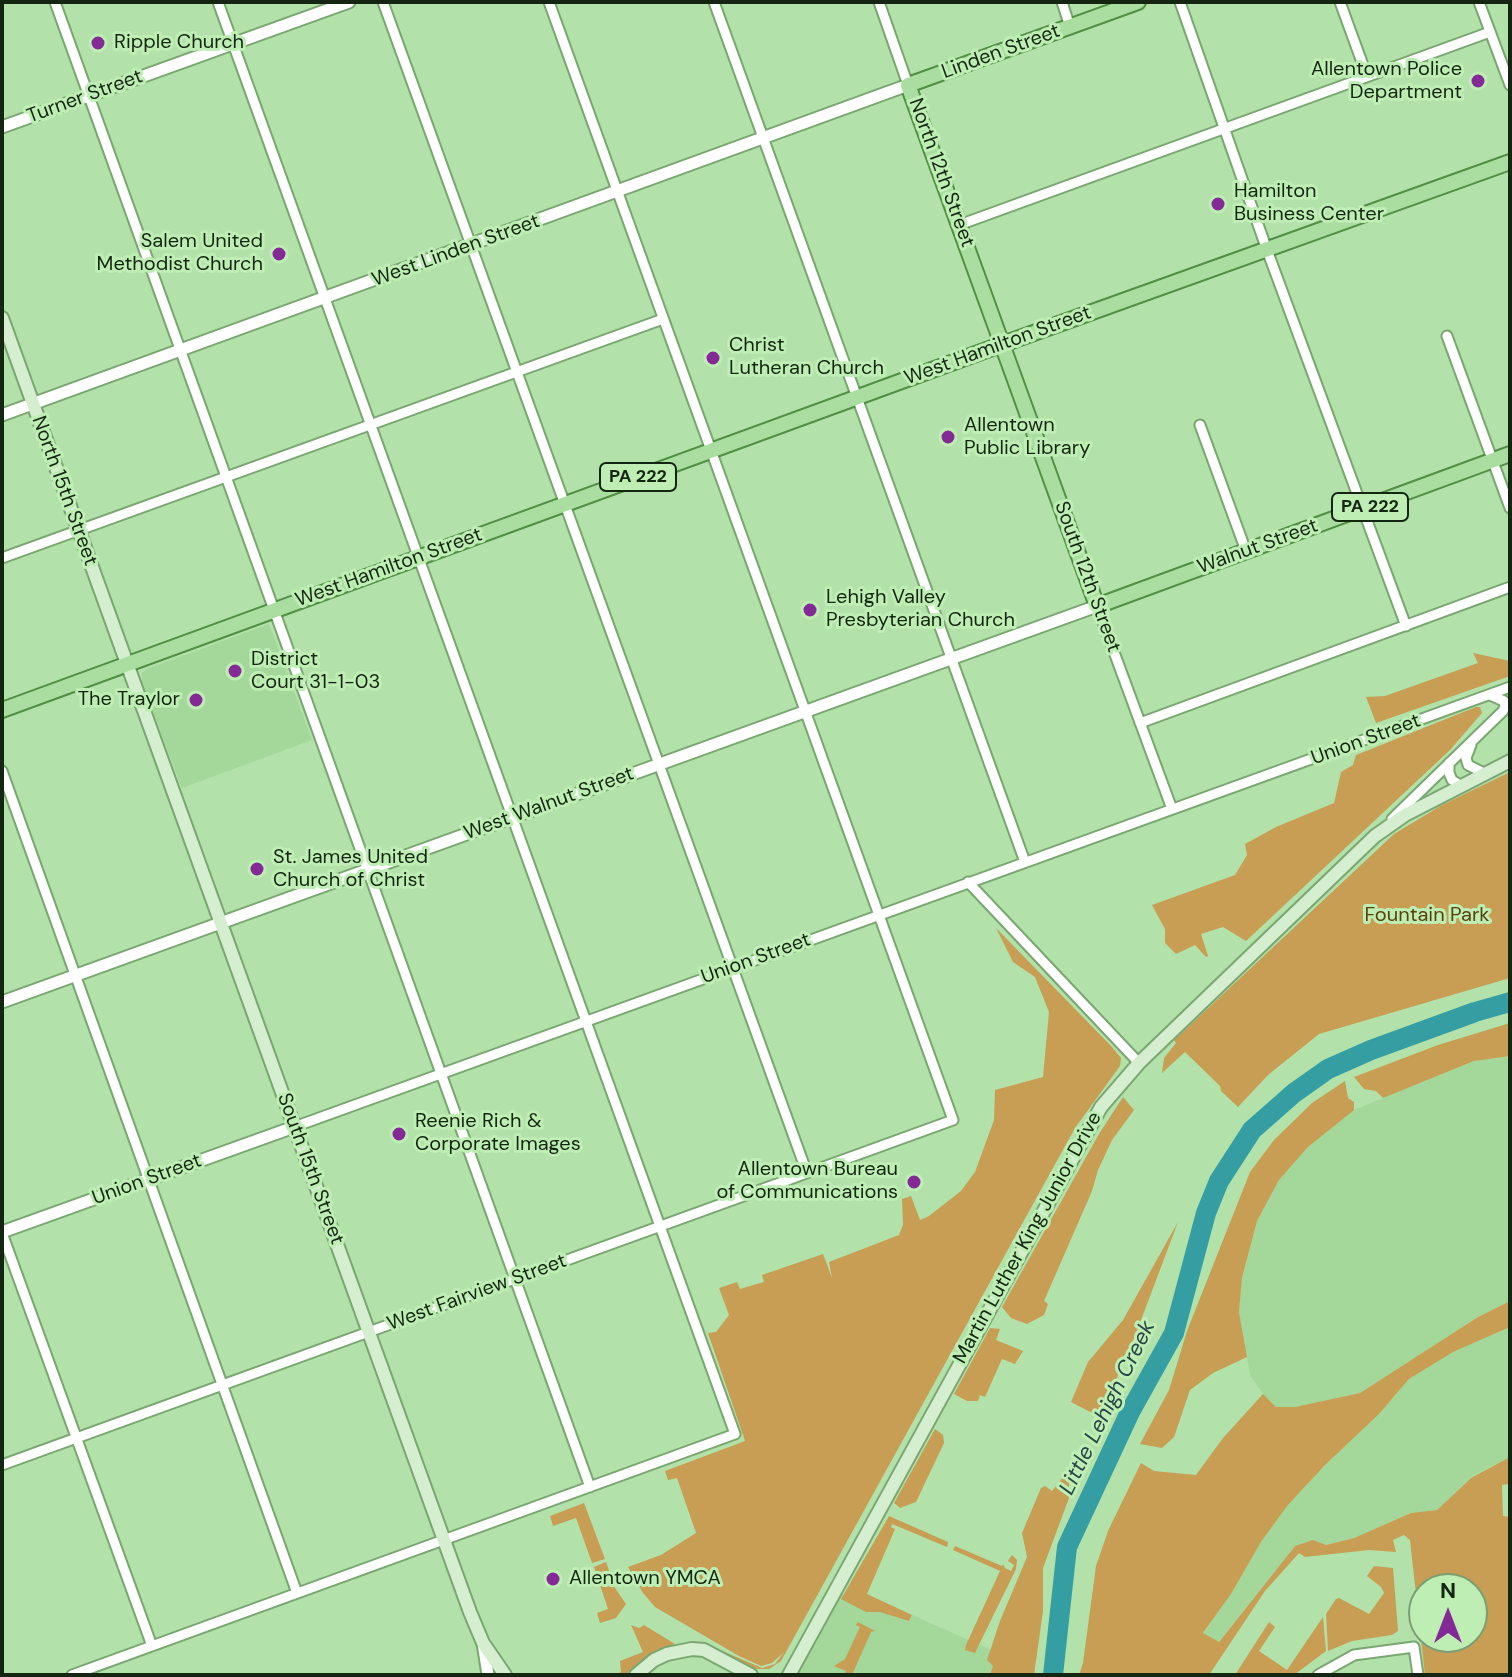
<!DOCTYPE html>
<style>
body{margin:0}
#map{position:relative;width:1512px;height:1677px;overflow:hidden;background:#b2e1a9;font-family:"DM Sans",sans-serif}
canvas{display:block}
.frame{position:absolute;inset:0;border:4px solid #142611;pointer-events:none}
.north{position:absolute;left:1408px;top:1573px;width:80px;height:80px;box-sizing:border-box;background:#bfeeb5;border:2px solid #7b9e73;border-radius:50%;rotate:0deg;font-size:22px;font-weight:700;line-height:32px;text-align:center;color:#142611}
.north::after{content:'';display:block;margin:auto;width:28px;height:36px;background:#842a96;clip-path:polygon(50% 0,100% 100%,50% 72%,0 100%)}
</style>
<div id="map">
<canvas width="1512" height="1677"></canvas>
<div class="frame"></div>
<div class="north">N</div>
</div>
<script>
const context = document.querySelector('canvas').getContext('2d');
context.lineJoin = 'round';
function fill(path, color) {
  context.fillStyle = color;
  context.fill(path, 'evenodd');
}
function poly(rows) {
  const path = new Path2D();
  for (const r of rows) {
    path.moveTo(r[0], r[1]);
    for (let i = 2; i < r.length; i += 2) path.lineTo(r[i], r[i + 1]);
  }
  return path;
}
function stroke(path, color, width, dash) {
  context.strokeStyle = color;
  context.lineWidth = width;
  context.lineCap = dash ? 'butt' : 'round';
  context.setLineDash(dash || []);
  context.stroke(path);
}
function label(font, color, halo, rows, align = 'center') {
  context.font = font + ' "DM Sans",sans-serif';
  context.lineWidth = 6;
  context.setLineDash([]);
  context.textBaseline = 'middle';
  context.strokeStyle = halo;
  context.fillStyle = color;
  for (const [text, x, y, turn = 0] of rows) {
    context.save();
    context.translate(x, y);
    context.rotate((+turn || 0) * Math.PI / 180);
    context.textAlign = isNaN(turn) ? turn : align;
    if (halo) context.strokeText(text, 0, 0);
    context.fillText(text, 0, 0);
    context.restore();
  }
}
fill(poly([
 [269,624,312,740,182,788,142,683,142,673,147,669],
 [1510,1056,1510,1301,1478,1317,1360,1393,1295,1407,1276,1407,1263,1394,1250,1375,1239,1312,1242,1278,1257,1221,1279,1180,1308,1147,1349,1112,1474,1061],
 [1510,1327,1510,1457,1472,1476,1437,1510,1411,1513,1354,1538,1326,1545,1295,1546,1218,1642,1203,1634,1231,1594,1261,1542,1287,1506,1325,1465,1379,1414,1409,1379,1453,1352],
 [841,1594,909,1621,912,1615,998,1653,1004,1675,796,1675]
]), '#a4d79a');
fill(poly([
 [1473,653,1510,661,1510,676,1376,723,1366,697,1385,696,1478,663],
 [1476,707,1480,707,1482,713,1450,750,1246,941,1223,927,1201,934,1208,956,1206,957,1195,945,1176,954,1165,943,1165,929,1152,905,1235,875,1247,855,1245,844,1276,827,1334,803,1341,772,1353,765,1356,755],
 [1510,772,1510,978,1319,1034,1268,1075,1238,1107,1221,1091,1220,1086,1185,1052,1162,1073,1164,1058,1176,1043,1174,1040,1394,834,1442,805],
 [996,928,1112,1047,1121,1058,1120,1066,1075,1128,781,1661,769,1669,754,1669,720,1650,762,1668,775,1664,784,1652,772,1663,761,1666,739,1656,655,1607,643,1593,628,1567,661,1555,696,1533,677,1478,668,1480,665,1471,745,1441,708,1333,716,1332,729,1315,719,1288,737,1282,740,1289,764,1282,762,1275,823,1254,832,1278,829,1262,899,1235,903,1225,902,1199,911,1196,920,1220,929,1216,961,1191,975,1172,994,1120,995,1090,1043,1077,1049,1012,1035,977,1013,962],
 [1510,1023,1510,1056,1474,1061,1383,1098,1376,1091,1364,1089,1354,1077,1438,1045],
 [1345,1081,1348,1098,1354,1102,1354,1110,1308,1147,1279,1180,1257,1221,1242,1278,1239,1312,1247,1357,1213,1373,1190,1390,1174,1437,1162,1448,1140,1444,1169,1390,1187,1331,1250,1172,1274,1140,1312,1103],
 [1123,1097,1134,1110,1112,1140,1098,1170,1092,1191,1044,1301,1048,1304,1044,1315,1027,1324,1011,1318,1002,1307,1099,1134],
 [1178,1222,1135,1336,1100,1417,1071,1402,1088,1362,1123,1320],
 [1510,1301,1510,1327,1453,1352,1409,1379,1379,1414,1325,1465,1287,1506,1261,1542,1231,1594,1203,1633,1219,1642,1295,1546,1313,1540,1326,1545,1354,1538,1411,1513,1437,1510,1471,1478,1510,1457,1510,1484,1502,1485,1503,1516,1510,1517,1510,1675,1425,1675,1410,1540,1404,1535,1393,1540,1396,1552,1369,1550,1305,1557,1299,1553,1265,1591,1209,1675,1079,1675,1083,1663,1096,1566,1108,1531,1141,1463,1154,1471,1196,1475,1223,1438,1263,1394,1276,1407,1295,1407,1360,1393,1478,1317],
 [1472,1589,1472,1637,1424,1637,1424,1589],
 [990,1328,1000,1329,996,1340,1023,1351,1015,1364,1002,1359,985,1397,980,1395,978,1401,967,1401,954,1394],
 [935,1429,943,1435,944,1443,916,1502,900,1508,894,1503],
 [1076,1461,1086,1465,1079,1469,1069,1483,1069,1498,1043,1568,1043,1611,1034,1675,990,1675,993,1666,987,1660,1000,1621,1027,1557,1022,1533,1041,1488,1045,1486,1052,1491],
 [584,1503,605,1559,592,1563,576,1518,553,1526,550,1516],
 [889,1516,948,1542,947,1547,892,1524,891,1527,895,1529,867,1594,912,1615,909,1621,880,1612,866,1612,841,1599],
 [955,1546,1002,1566,1003,1564,1005,1568,1011,1571,1014,1565,1008,1561,1012,1555,1017,1560,1016,1569,975,1653,965,1650,966,1645,1000,1571,953,1550],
 [606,1562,615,1588,626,1604,616,1618,600,1623,597,1613,608,1609,594,1567],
 [1374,1566,1393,1568,1398,1631,1392,1635,1352,1641,1328,1651,1326,1614,1336,1599,1339,1598,1369,1614,1384,1593,1381,1587,1367,1576],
 [1323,1617,1326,1651,1294,1675,1235,1675,1269,1622,1275,1627,1259,1651,1287,1670],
 [858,1622,875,1631,871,1632,852,1675,845,1675,846,1671,834,1666,845,1659,860,1627,856,1625],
 [631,1625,639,1628,644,1625,675,1644,650,1654,626,1675,614,1675,621,1672,620,1661,643,1652]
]), '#c79e54');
stroke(poly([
 [1053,1675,1067,1547,1130,1412,1174,1333,1206,1213,1219,1181,1252,1130,1294,1093,1328,1069,1371,1050,1475,1012,1510,1002]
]), '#359ea3', 20);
const minor = poly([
 [55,2,590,1487],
 [383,2,807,1173],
 [714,2,1025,862],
 [879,2,908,85],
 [1062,2,1070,27],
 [1180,2,1267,250,1406,626],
 [1340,2,1367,76],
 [1479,2,1510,85],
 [959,225,1490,32],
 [1447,336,1510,508],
 [1200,425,1246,551],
 [2,558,663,319],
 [1097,606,1172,809],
 [1140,723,1510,587],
 [1471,745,1466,758,1468,765,1484,773],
 [1449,763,1449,773,1452,780,1460,785],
 [2,771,297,1593],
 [1392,819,1503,711,1505,706,1504,701,1490,695],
 [968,882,1139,1063],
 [294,1127,1510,687],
 [2,1233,152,1646],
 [2,1465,953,1120,549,2],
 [72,1675,735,1434,218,2],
 [1318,1675,1354,1655,1414,1647,1418,1675]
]);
const tertiary = poly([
 [2,127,349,2],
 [2,415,908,85],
 [2,1002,1097,606],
 [2,1232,294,1127],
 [483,1643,488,1675]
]);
const secondary = poly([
 [2,318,470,1612,483,1643,505,1675],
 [636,1675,654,1660,667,1654,692,1649,704,1650,751,1675],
 [789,1675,1101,1107,1139,1063,1375,836,1405,815,1510,761]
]);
const primary = poly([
 [1138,2,908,85,1097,606,1510,454],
 [2,710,1003,344,1510,162]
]);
stroke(minor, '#7aa771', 13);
stroke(tertiary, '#7aa771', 15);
stroke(secondary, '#7aa771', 16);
stroke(primary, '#518f45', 18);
stroke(minor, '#fff', 9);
stroke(tertiary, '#fff', 11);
stroke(secondary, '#d5eed0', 12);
stroke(primary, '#aadea0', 14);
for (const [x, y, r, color] of [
 [98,43,8,"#842a96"],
 [1478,81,8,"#842a96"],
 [1218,204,8,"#842a96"],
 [279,254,8,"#842a96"],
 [713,358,8,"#842a96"],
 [948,437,8,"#842a96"],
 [810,610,8,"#842a96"],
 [235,671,8,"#842a96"],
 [196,700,8,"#842a96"],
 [257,869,8,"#842a96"],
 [399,1134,8,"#842a96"],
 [914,1182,8,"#842a96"],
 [553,1579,8,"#842a96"]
]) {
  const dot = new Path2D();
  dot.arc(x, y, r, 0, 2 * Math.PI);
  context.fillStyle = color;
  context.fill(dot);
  stroke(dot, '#bfeeb5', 3);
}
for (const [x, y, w] of [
 [638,477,76],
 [1370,507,76]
]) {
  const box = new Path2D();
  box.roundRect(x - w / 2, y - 14, w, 28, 6);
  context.fillStyle = '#bfeeb5';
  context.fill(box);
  stroke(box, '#142611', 2);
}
label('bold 18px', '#142611', null, [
 ["PA 222",638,477],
 ["PA 222",1370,507]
]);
label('20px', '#142611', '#bfeeb5', [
 ["Ripple Church",114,43],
 ["Allentown Police",1462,70,"right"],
 ["Department",1462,93,"right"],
 ["Hamilton",1234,192],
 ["Business Center",1234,215],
 ["Salem United",263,242,"right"],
 ["Methodist Church",263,265,"right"],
 ["Christ",729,346],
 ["Lutheran Church",729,369],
 ["Allentown",964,426],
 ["Public Library",964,449],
 ["Lehigh Valley",826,598],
 ["Presbyterian Church",826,621],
 ["District",251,660],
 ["Court 31-1-03",251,683],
 ["The Traylor",180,700,"right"],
 ["St. James United",273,858],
 ["Church of Christ",273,881],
 ["Reenie Rich &",415,1122],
 ["Corporate Images",415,1145],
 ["Allentown Bureau",898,1170,"right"],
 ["of Communications",898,1193,"right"],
 ["Allentown YMCA",569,1579]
], 'left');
label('20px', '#142611', '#bfeeb5', [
 ["Linden Street",1001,52,-20],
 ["Turner Street",85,97,-20],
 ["North 12th Street",941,173,70],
 ["West Linden Street",456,251,-20],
 ["West Hamilton Street",998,346,-20],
 ["North 15th Street",64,491,70],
 ["Walnut Street",1258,547,-20],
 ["West Hamilton Street",389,568,-20],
 ["South 12th Street",1087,577,70],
 ["Union Street",1366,740,-20],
 ["West Walnut Street",549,804,-20],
 ["Union Street",756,959,-20],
 ["South 15th Street",310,1169,70],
 ["Union Street",147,1180,-20],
 ["Martin Luther King Junior Drive",1028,1238,-61],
 ["West Fairview Street",477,1293,-20]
]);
label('20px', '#59400a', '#bfeeb5', [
 ["Fountain Park",1427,916]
]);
label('italic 22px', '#274648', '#bfeeb5', [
 ["Little Lehigh Creek",1108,1408,-64]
]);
</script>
